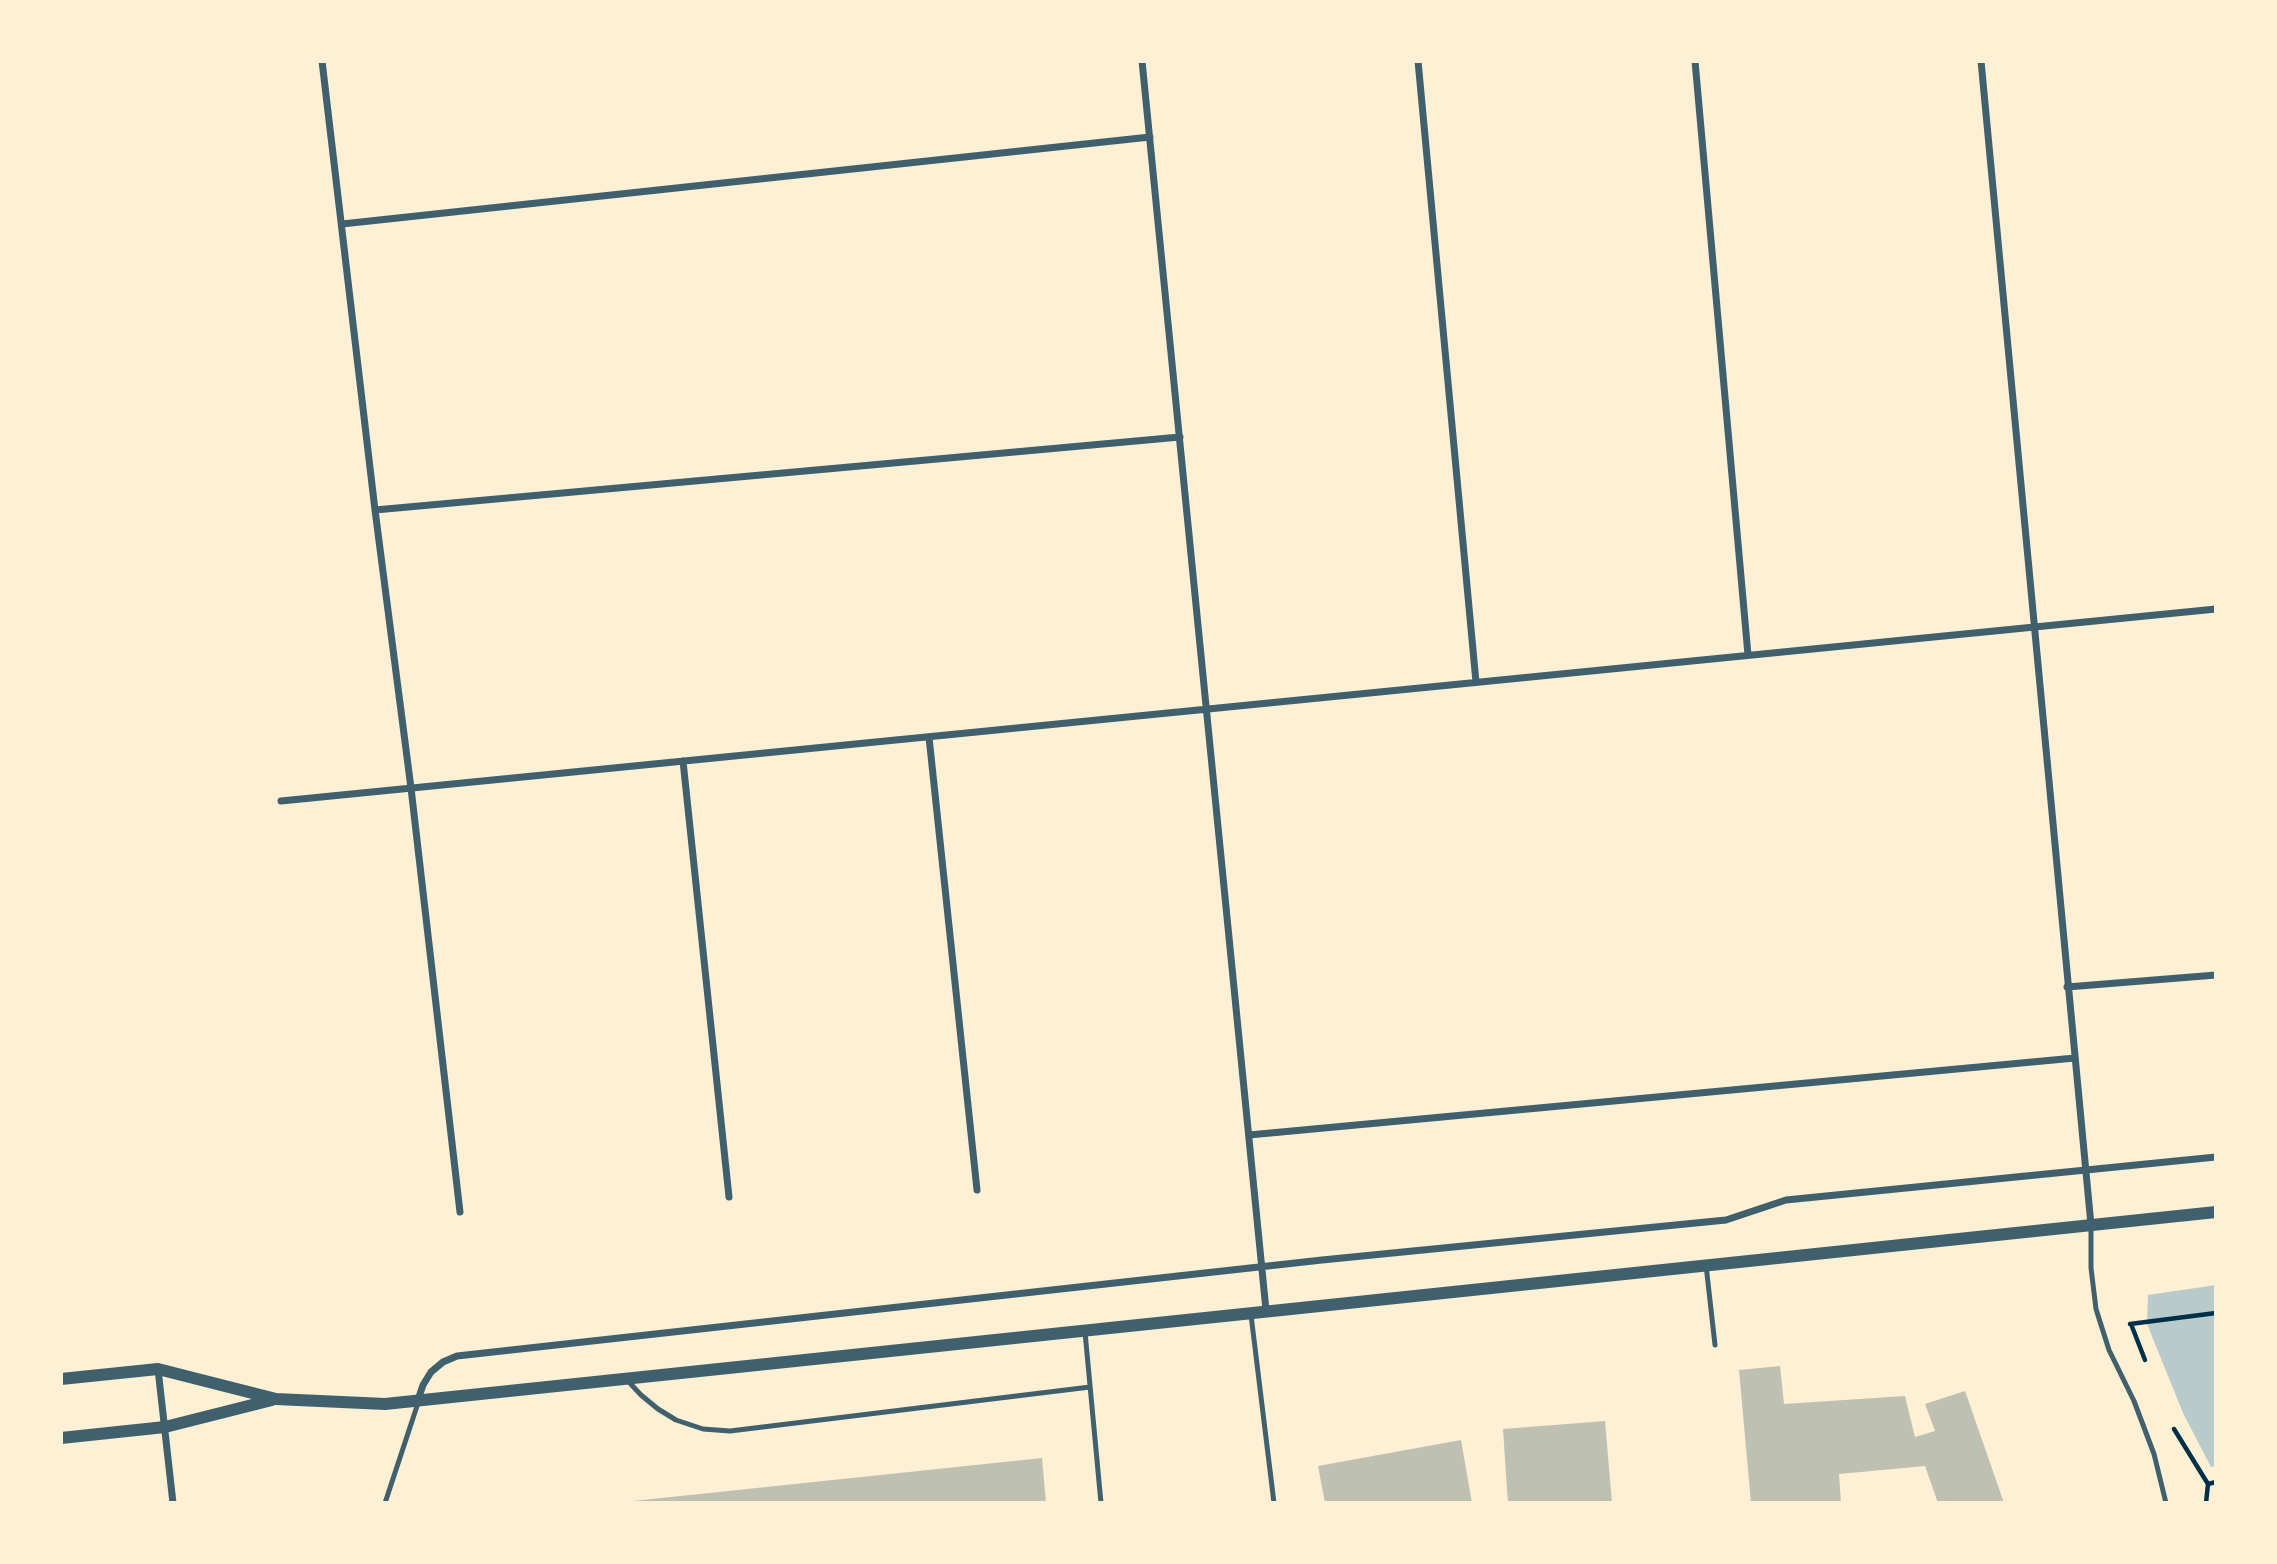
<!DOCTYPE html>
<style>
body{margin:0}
#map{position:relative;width:2277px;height:1564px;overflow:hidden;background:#fdf0d5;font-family:"Playfair Display",serif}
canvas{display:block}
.frame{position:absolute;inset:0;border:63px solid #fdf0d5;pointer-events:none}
</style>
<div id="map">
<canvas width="2277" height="1564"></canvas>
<div class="frame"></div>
</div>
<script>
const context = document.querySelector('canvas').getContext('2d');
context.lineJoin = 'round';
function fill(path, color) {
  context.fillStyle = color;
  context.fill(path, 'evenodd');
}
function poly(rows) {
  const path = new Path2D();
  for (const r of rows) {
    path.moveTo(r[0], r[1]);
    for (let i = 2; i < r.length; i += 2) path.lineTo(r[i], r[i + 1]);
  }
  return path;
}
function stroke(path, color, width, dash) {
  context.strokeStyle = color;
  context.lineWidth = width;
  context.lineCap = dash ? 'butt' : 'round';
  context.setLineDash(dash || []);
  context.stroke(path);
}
fill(poly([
 [2216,1285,2216,1466,2211,1467,2183,1413,2147,1324,2148,1295]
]), '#b9caca');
fill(poly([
 [1780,1366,1784,1404,1905,1396,1915,1437,1935,1431,1925,1404,1965,1391,2004,1503,1938,1503,1925,1466,1839,1474,1841,1503,1751,1503,1739,1370],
 [1605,1421,1612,1503,1508,1503,1503,1429],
 [1461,1440,1472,1503,1325,1503,1318,1466],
 [1042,1458,1046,1503,633,1503,633,1501]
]), '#bec0b2');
stroke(poly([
 [2130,1324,2216,1313],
 [2131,1324,2145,1360],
 [2174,1429,2208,1484,2206,1503],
 [2208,1484,2216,1482]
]), '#003049', 4.5);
stroke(poly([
 [2091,1225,2091,1268,2096,1309,2109,1350,2134,1401,2154,1454,2166,1503],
 [1706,1265,1715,1345],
 [1251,1315,1274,1503],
 [1085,1332,1101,1503],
 [628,1381,641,1395,658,1409,676,1420,703,1429,730,1431,1090,1387],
 [385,1503,418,1403]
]), '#3f606c', 5);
stroke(poly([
 [322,61,375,510,411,788,460,1212],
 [1142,61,1266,1310],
 [1418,61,1476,682],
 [1695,61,1748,655],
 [1981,61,2091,1225],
 [342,224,1150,137],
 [375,510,1180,437],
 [929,737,977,1190],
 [683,761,729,1197],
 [281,801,2216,609],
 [2067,987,2216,975],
 [1249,1135,2075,1058],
 [158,1369,173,1503],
 [418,1400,423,1385,431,1372,443,1362,457,1356,1322,1260,1726,1220,1786,1200,2216,1157]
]), '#3f606c', 7);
stroke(poly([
 [61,1379,158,1369,276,1399,385,1404,2216,1212],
 [61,1438,165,1427,272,1400]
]), '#3f606c', 12);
</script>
